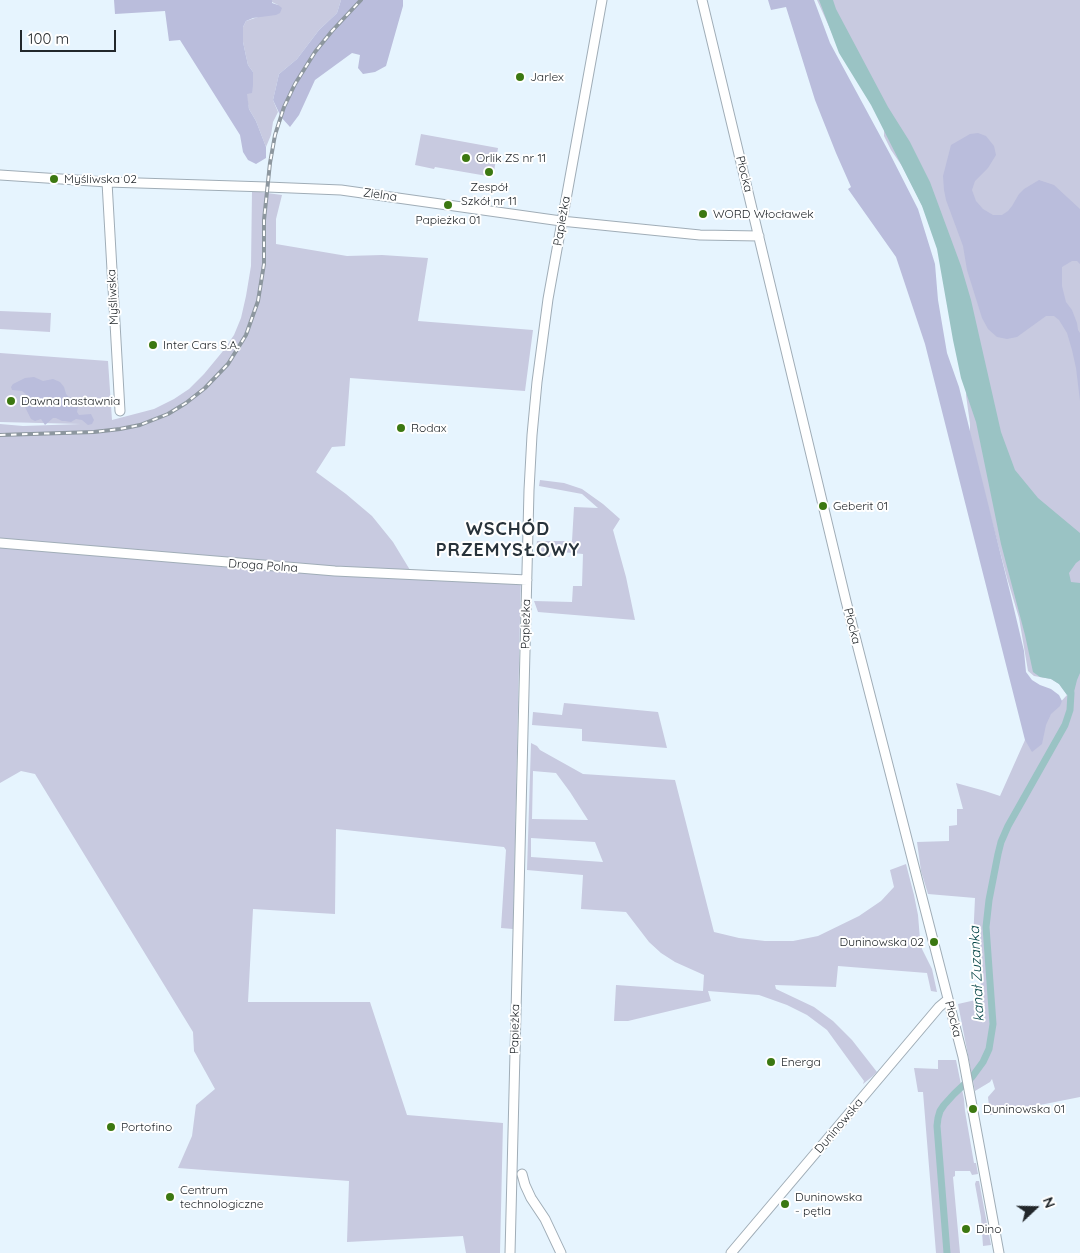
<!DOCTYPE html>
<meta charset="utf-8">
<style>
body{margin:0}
#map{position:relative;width:1080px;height:1253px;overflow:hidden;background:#e6f4fe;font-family:Quicksand,sans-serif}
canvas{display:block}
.north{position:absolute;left:1010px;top:1183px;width:50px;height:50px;-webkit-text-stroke:4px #fff;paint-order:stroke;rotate:69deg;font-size:14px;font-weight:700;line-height:20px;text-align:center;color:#22272b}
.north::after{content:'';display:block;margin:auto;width:18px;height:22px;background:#22272b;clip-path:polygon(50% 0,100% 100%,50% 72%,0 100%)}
.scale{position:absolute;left:20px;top:30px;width:96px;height:22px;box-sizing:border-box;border:2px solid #22272b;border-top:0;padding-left:6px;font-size:15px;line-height:18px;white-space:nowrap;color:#22272b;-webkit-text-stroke:4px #fff;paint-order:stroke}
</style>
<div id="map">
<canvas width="1080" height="1253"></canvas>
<div class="north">N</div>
<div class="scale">100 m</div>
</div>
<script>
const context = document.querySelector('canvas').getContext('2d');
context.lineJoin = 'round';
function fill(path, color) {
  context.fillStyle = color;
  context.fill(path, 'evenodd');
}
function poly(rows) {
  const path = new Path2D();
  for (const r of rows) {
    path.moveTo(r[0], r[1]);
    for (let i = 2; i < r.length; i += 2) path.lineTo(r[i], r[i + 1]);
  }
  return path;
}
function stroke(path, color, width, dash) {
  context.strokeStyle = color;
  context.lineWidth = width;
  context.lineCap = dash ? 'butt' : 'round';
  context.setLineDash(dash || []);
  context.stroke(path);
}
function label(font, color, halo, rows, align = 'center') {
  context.font = font + ' Quicksand,sans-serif';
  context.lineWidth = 4;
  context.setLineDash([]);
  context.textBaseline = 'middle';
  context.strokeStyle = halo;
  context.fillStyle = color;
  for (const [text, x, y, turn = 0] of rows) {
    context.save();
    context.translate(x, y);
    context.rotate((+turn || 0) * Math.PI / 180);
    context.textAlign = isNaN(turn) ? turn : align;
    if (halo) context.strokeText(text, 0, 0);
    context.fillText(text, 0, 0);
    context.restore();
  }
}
fill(poly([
 [272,0,341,0,337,13,319,30,297,59,279,74,273,100,278,112,273,122,271,135,266,147,256,121,249,109,246,94,253,85,253,72,248,65,246,56,243,42,243,27,246,21,261,16,278,5,272,2],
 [817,0,1080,0,1080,1097,990,1115,988,1097,995,1089,992,1079,990,1082,975,1091,958,1004,980,999,981,977,973,941,975,898,928,894,921,871,917,842,949,841,949,826,957,825,957,809,963,809,956,783,985,791,1000,796,1025,740,1067,695,1059,684,1051,679,1034,676,1028,671,1019,618,1007,578,970,439,970,424,966,395,967,385,946,270,930,221,902,166,891,150,884,136,884,125,832,33],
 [421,134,498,148,493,177,435,167,434,169,415,165],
 [252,191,282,195,276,219,276,244,347,256,382,255,428,258,418,321,533,330,525,391,350,378,345,446,332,447,316,472,346,494,372,516,393,542,410,570,521,575,513,929,501,928,506,850,504,847,336,829,335,914,253,909,248,1002,370,1002,407,1115,503,1123,500,1253,466,1253,463,1236,347,1242,349,1181,178,1168,192,1136,196,1105,215,1089,194,1051,193,1032,35,774,21,771,0,783,0,424,23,426,81,424,0,422,0,353,108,361,112,420,154,409,174,399,189,389,204,374,223,351,234,335,241,318,246,296,251,266],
 [0,311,51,313,50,332,0,329],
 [540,480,564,483,582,489,603,504,620,519,613,530,626,577,635,620,538,612,534,601,572,602,573,586,582,586,583,554,551,551,550,557,535,556,537,541,572,541,574,507,598,508,582,494,539,486],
 [564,703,658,712,667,748,582,741,582,729,532,725,533,712,562,715],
 [531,743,537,746,540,750,583,774,675,780,714,932,739,938,765,941,793,941,818,936,859,916,881,901,894,887,890,870,906,864,914,895,918,915,920,939,922,949,932,969,937,992,931,991,927,973,838,966,836,987,775,985,776,989,814,1007,833,1021,852,1040,877,1072,873,1076,863,1084,864,1081,827,1030,807,1015,787,1005,759,995,708,991,711,1001,628,1021,614,1021,616,985,703,991,704,975,675,962,661,953,649,942,626,912,581,909,583,875,527,870],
 [533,771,556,773,570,792,588,820,532,819],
 [531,838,595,842,603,862,531,857],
 [938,1060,956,1060,964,1099,965,1111,974,1163,976,1163,978,1174,972,1175,970,1171,955,1171,955,1176,953,1177,960,1253,936,1253,923,1092,918,1092,914,1068,938,1069],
 [976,1181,979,1181,991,1245,983,1246,981,1217,975,1184]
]), '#c8cae0');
fill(poly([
 [114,0,272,0,272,3,278,5,282,8,280,13,276,15,253,18,246,21,243,27,243,42,246,56,248,65,253,72,253,85,252,93,247,94,249,109,256,121,266,147,266,158,256,164,248,160,243,152,240,135,180,40,169,41,165,11,115,14],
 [341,0,403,0,403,6,386,66,375,72,363,74,358,68,360,55,352,53,315,80,299,115,290,127,281,117,273,100,279,74,297,59,319,30,337,13],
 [768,0,814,0,830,43,890,154,918,209,935,264,938,300,947,353,959,387,1010,592,1024,651,1026,672,1032,680,1040,685,1051,689,1059,695,1062,701,1060,706,1051,714,1046,725,1042,744,1032,752,1025,740,925,344,896,257,848,189,851,187,836,153,815,100,786,7,771,10],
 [978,133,986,136,994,146,996,155,988,168,975,181,972,190,976,201,983,209,993,215,1002,215,1008,211,1012,206,1019,194,1024,189,1039,180,1054,185,1080,209,1080,264,1077,261,1072,261,1062,267,1062,286,1066,302,1072,310,1077,323,1078,330,1080,333,1080,401,1076,368,1072,350,1067,333,1059,320,1054,316,1046,316,1017,337,1007,339,997,337,988,329,982,318,967,270,963,246,946,200,944,190,943,176,951,145,970,134],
 [34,377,43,381,53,379,60,382,64,387,66,394,78,407,77,412,79,415,91,414,94,420,92,424,88,425,82,420,76,419,71,422,65,421,62,421,56,418,53,418,45,425,41,419,35,421,31,419,25,407,24,402,26,400,32,401,33,399,28,396,22,391,12,390,11,387,13,384,25,378]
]), '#babddc');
fill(poly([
 [819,0,833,0,836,9,888,107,910,142,930,182,961,266,971,300,1001,432,1015,470,1038,498,1080,533,1080,560,1076,563,1069,573,1071,582,1080,583,1080,673,1077,680,1074,692,1067,695,1059,684,1051,679,1040,677,1033,672,1025,635,1001,544,976,422,961,378,953,340,937,249,922,206,871,105,839,53]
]), '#9ac3c4');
stroke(poly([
 [947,1253,937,1126,938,1118,940,1111,944,1105,954,1094,972,1077,983,1062,989,1049,993,1024,986,927,989,900,998,854,1001,842,1008,826,1065,725,1070,710,1071,693]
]), '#9ac3c4', 7);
const minor = poly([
 [702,0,846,601,963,1057,999,1253],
 [0,175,107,182,267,187,341,190,561,221,700,235,759,236],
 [107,182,120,411],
 [0,543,335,571,527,580],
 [522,1174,525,1185,531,1198,545,1219,561,1253],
 [510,1253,529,490,532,435,537,382,548,299,602,0],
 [731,1253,939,1007,945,1002,948,1001]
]);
stroke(minor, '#a0adb7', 11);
stroke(minor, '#fff', 9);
const rail = poly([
 [0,435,94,432,120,429,140,425,168,414,186,403,205,388,228,364,246,335,258,301,264,264,264,220,270,163,275,135,284,107,295,84,315,52,332,31,361,0]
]);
stroke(rail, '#8d979f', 4);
stroke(rail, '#fff', 2, [5.5]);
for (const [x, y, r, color] of [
 [520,77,5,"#3c7811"],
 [466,158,5,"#3c7811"],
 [489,172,5,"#3c7811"],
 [54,179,5,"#3c7811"],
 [448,205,5,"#3c7811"],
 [703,214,5,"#3c7811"],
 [153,345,5,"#3c7811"],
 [11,401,5,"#3c7811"],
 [401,428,5,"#3c7811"],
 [823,506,5,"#3c7811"],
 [934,942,5,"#3c7811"],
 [771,1062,5,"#3c7811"],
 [973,1109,5,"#3c7811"],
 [111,1127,5,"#3c7811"],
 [170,1197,5,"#3c7811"],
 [785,1204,5,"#3c7811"],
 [966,1229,5,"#3c7811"]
]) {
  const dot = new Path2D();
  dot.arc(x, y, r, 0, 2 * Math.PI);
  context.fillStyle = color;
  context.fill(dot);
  stroke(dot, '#fff', 2);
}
label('12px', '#22272b', '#fff', [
 ["Jarlex",530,77],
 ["Orlik ZS nr 11",476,158],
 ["Myśliwska 02",64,179],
 ["Zespół",489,187,"center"],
 ["Szkół nr 11",489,201,"center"],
 ["WORD Włocławek",713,214],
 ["Papieżka 01",448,220,"center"],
 ["Inter Cars S.A.",163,345],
 ["Dawna nastawnia",21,401],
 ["Rodax",411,428],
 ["Geberit 01",833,506],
 ["Duninowska 02",924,942,"right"],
 ["Energa",781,1062],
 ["Duninowska 01",983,1109],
 ["Portofino",121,1127],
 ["Centrum",180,1190],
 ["technologiczne",180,1204],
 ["Duninowska",795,1197],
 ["- pętla",795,1211],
 ["Dino",976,1229]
], 'left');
label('12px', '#22272b', '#fff', [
 ["Płocka",744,174,76],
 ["Zielna",380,195,8],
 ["Papieżka",562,221,-80],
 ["Myśliwska",113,297,-93],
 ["Droga Polna",263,566,4],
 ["Papieżka",526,624,-89],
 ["Płocka",852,626,76],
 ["Płocka",953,1019,76],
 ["Papieżka",515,1029,-89],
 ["Duninowska",839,1126,-50]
]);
label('italic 14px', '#004244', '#fff', [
 ["kanał Zuzanka",977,974,-93]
]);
context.letterSpacing = '1px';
label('bold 18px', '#28333b', '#fff', [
 ["WSCHÓD",508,530],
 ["PRZEMYSŁOWY",508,551]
]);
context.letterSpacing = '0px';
</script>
